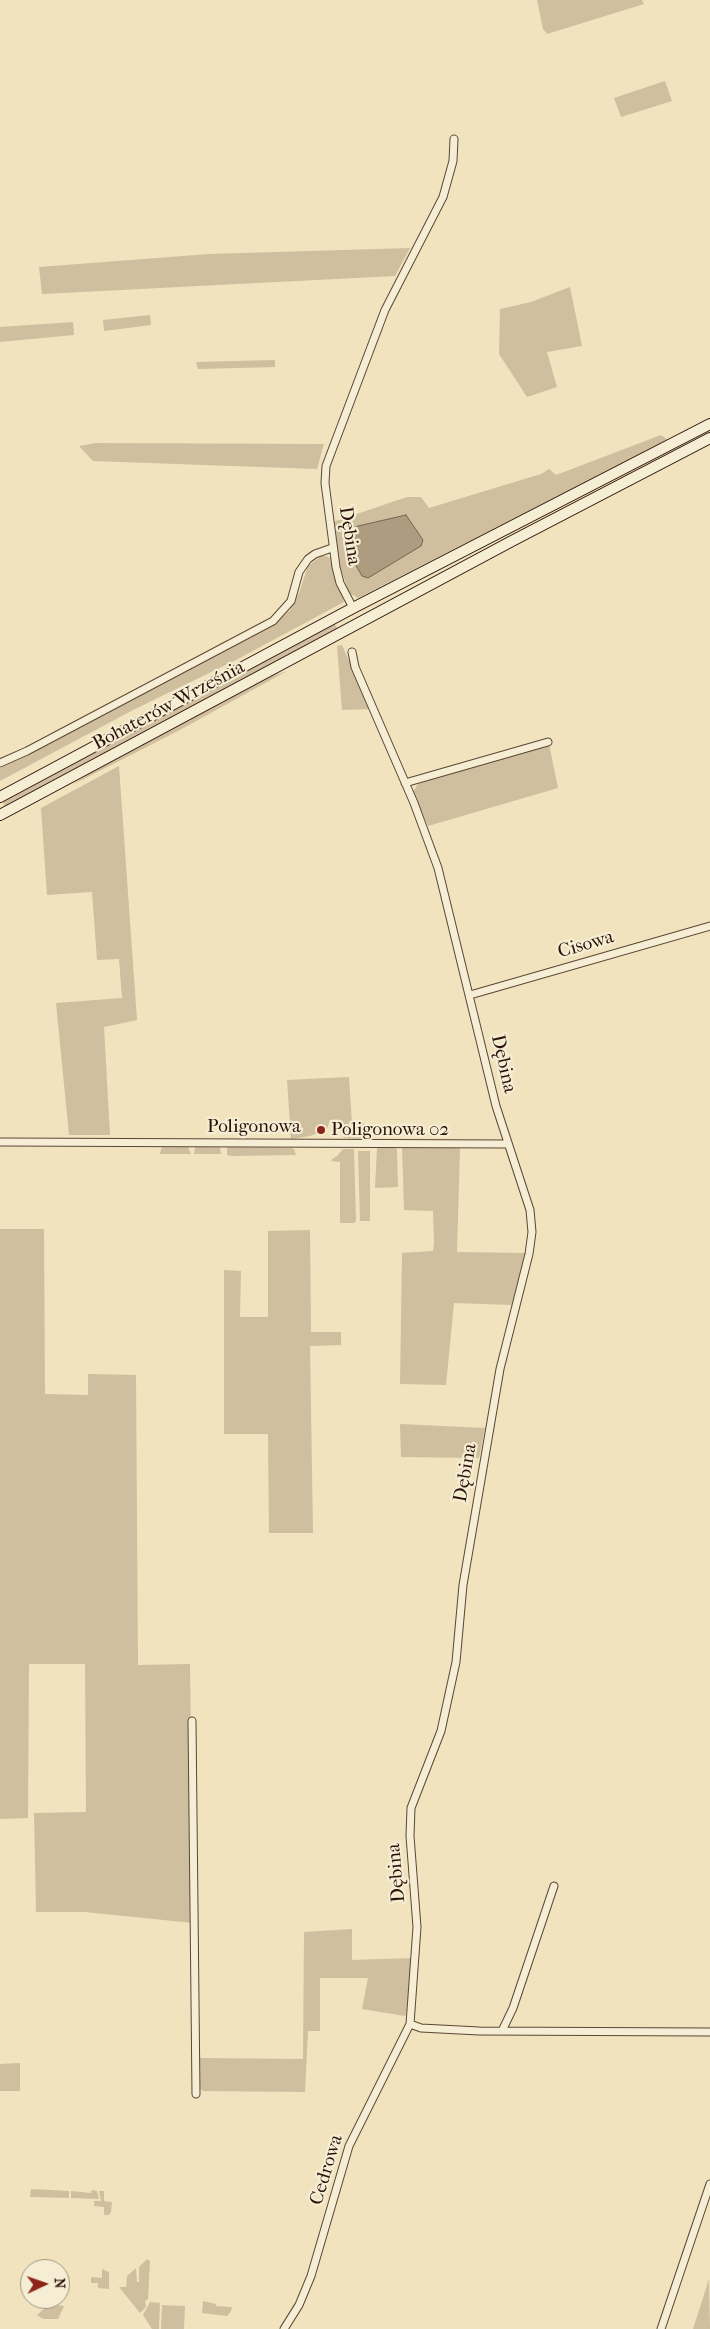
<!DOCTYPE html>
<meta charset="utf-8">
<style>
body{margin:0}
#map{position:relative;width:710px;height:2329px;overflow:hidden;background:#f0e3bd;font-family:"IM FELL French Canon",serif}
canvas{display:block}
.north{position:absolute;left:20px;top:2259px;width:50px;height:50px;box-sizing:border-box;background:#f5edd4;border:1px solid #a49582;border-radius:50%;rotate:87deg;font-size:14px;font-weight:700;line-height:20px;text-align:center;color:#2b1108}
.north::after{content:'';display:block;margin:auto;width:18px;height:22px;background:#8f2418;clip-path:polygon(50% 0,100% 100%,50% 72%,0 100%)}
</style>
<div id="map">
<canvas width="710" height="2329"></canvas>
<div class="north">N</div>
</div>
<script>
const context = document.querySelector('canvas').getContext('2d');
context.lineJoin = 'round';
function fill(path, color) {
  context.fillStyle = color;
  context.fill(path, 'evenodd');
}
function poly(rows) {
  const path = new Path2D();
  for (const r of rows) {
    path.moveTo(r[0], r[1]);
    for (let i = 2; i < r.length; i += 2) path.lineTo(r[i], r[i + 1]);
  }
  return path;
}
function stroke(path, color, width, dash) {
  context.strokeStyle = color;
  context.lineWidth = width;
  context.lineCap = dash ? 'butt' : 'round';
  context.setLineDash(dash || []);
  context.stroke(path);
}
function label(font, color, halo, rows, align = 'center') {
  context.font = font + ' "IM FELL French Canon",serif';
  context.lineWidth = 4.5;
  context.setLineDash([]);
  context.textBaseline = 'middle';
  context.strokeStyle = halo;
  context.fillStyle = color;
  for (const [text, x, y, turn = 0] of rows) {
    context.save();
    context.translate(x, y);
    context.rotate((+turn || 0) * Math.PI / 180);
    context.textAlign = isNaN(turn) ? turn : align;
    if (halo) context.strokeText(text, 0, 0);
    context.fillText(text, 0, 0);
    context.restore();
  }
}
fill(poly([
 [537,0,642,0,644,4,547,34,543,29],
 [665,81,672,101,621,117,614,98],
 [410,248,395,276,42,294,39,267,209,254],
 [570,287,582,346,547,352,557,387,527,397,499,354,500,309,531,302],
 [150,315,151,325,104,331,103,320],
 [73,322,74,335,0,342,0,327],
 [275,360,275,367,198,369,196,362],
 [661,435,668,440,358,598,349,593,338,560,333,522,407,497,421,497,429,508,541,474,549,469,556,475],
 [96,443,324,444,317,469,93,461,79,446],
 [321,556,326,556,332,559,344,602,236,660,135,709,0,781,0,768,271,627,290,610,299,593,308,566],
 [335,624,338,630,5,807,3,802],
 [342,645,370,709,342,710,337,646],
 [287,671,178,731,72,785,96,769,269,677],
 [549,744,558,788,428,826,413,792,418,784],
 [119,766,137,1020,104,1027,110,1135,69,1135,56,1003,122,998,119,959,97,960,92,892,47,895,41,808],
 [349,1077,352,1123,364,1123,365,1139,344,1138,341,1131,333,1127,332,1123,329,1123,327,1129,325,1125,318,1128,320,1132,310,1136,291,1139,287,1080],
 [162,1146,188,1147,191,1154,160,1154],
 [195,1147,220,1147,221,1154,194,1154],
 [227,1147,291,1148,294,1149,296,1155,232,1156,227,1155],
 [395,1147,397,1150,398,1187,375,1188,377,1148],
 [402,1147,460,1147,457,1252,525,1253,512,1305,454,1303,446,1385,400,1384,402,1253,433,1251,434,1244,433,1211,404,1210],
 [343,1149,354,1149,356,1221,354,1223,340,1223,340,1162,331,1161,332,1159,337,1156],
 [358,1151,370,1151,370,1221,360,1221],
 [0,1229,44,1229,45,1394,88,1395,88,1374,136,1375,138,1665,190,1664,193,1923,85,1912,36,1912,34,1813,86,1812,85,1664,29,1664,28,1818,0,1819],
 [310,1230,311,1332,341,1332,341,1345,310,1346,313,1533,269,1533,268,1434,224,1434,224,1270,241,1271,240,1317,268,1317,268,1231],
 [400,1424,485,1428,479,1458,401,1457],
 [352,1929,352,1960,413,1958,409,2005,405,2016,362,2009,368,1978,320,1978,320,2031,308,2031,305,2092,203,2091,198,2087,198,2058,303,2059,304,1932],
 [20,2063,20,2091,0,2091,0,2064],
 [31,2189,69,2191,69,2198,30,2197],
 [92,2190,97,2191,99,2199,71,2198,71,2191,91,2193],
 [99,2191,104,2191,104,2201,112,2202,111,2212,109,2215,104,2215,104,2207,94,2206,94,2201,101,2201],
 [147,2259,150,2261,148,2299,145,2301,146,2307,140,2313,119,2287,126,2287,127,2276,136,2268,137,2282,139,2282,139,2267],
 [102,2269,109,2272,109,2289,98,2288,98,2283,91,2283,91,2277,102,2278],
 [709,2279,710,2329,693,2329],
 [203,2301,216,2304,216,2306,232,2307,231,2311,227,2316,202,2313],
 [150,2302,160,2303,159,2329,152,2329,143,2315],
 [55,2305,64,2306,58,2319,43,2319,37,2315,44,2309],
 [162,2305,185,2306,184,2329,161,2329]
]), '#cfbf9e');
const water = poly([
 [406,515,423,540,421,546,368,578,362,576,346,548,347,542,345,529,406,515]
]);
fill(water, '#ad9c7f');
stroke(water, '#79644f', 1);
const minor = poly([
 [353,608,340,583,336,567,325,483,326,466,385,310,443,197,453,161,454,139],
 [0,763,27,751,273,621,291,601,299,572,308,559,315,554,332,548],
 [405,783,548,742],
 [470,995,710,926],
 [0,1142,508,1144],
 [192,1721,196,2094],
 [410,2024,421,2028,479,2031,710,2032],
 [502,2031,513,2008,554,1886],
 [284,2329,299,2305,311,2276,349,2146,410,2024,417,1927,410,1836,411,1808,441,1731,456,1662,463,1585,500,1369,529,1254,532,1232,530,1210,496,1106,438,868,414,803,355,667,352,652],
 [661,2329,710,2184]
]);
const secondary = poly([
 [0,797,353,608,710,424],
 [0,815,512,541,710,438]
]);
stroke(minor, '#5c4635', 9);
stroke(secondary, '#2b1108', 12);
stroke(minor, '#f5edd4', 7);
stroke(secondary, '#f5edd4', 10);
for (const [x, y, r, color] of [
 [321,1130,5,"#8f2418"]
]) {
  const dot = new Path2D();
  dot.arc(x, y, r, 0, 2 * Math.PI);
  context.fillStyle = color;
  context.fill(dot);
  stroke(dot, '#f5edd4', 2);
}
label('19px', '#2b1108', '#f5edd4', [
 ["Dębina",349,536,81],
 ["Bohaterów Września",169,706,-28],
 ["Cisowa",586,945,-16],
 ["Dębina",503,1064,77],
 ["Poligonowa",254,1127],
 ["Dębina",466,1473,-80],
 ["Dębina",397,1873,-95],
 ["Cedrowa",327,2170,-73]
]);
label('19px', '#2b1108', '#f5edd4', [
 ["Poligonowa 02",331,1130]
], 'left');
</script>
